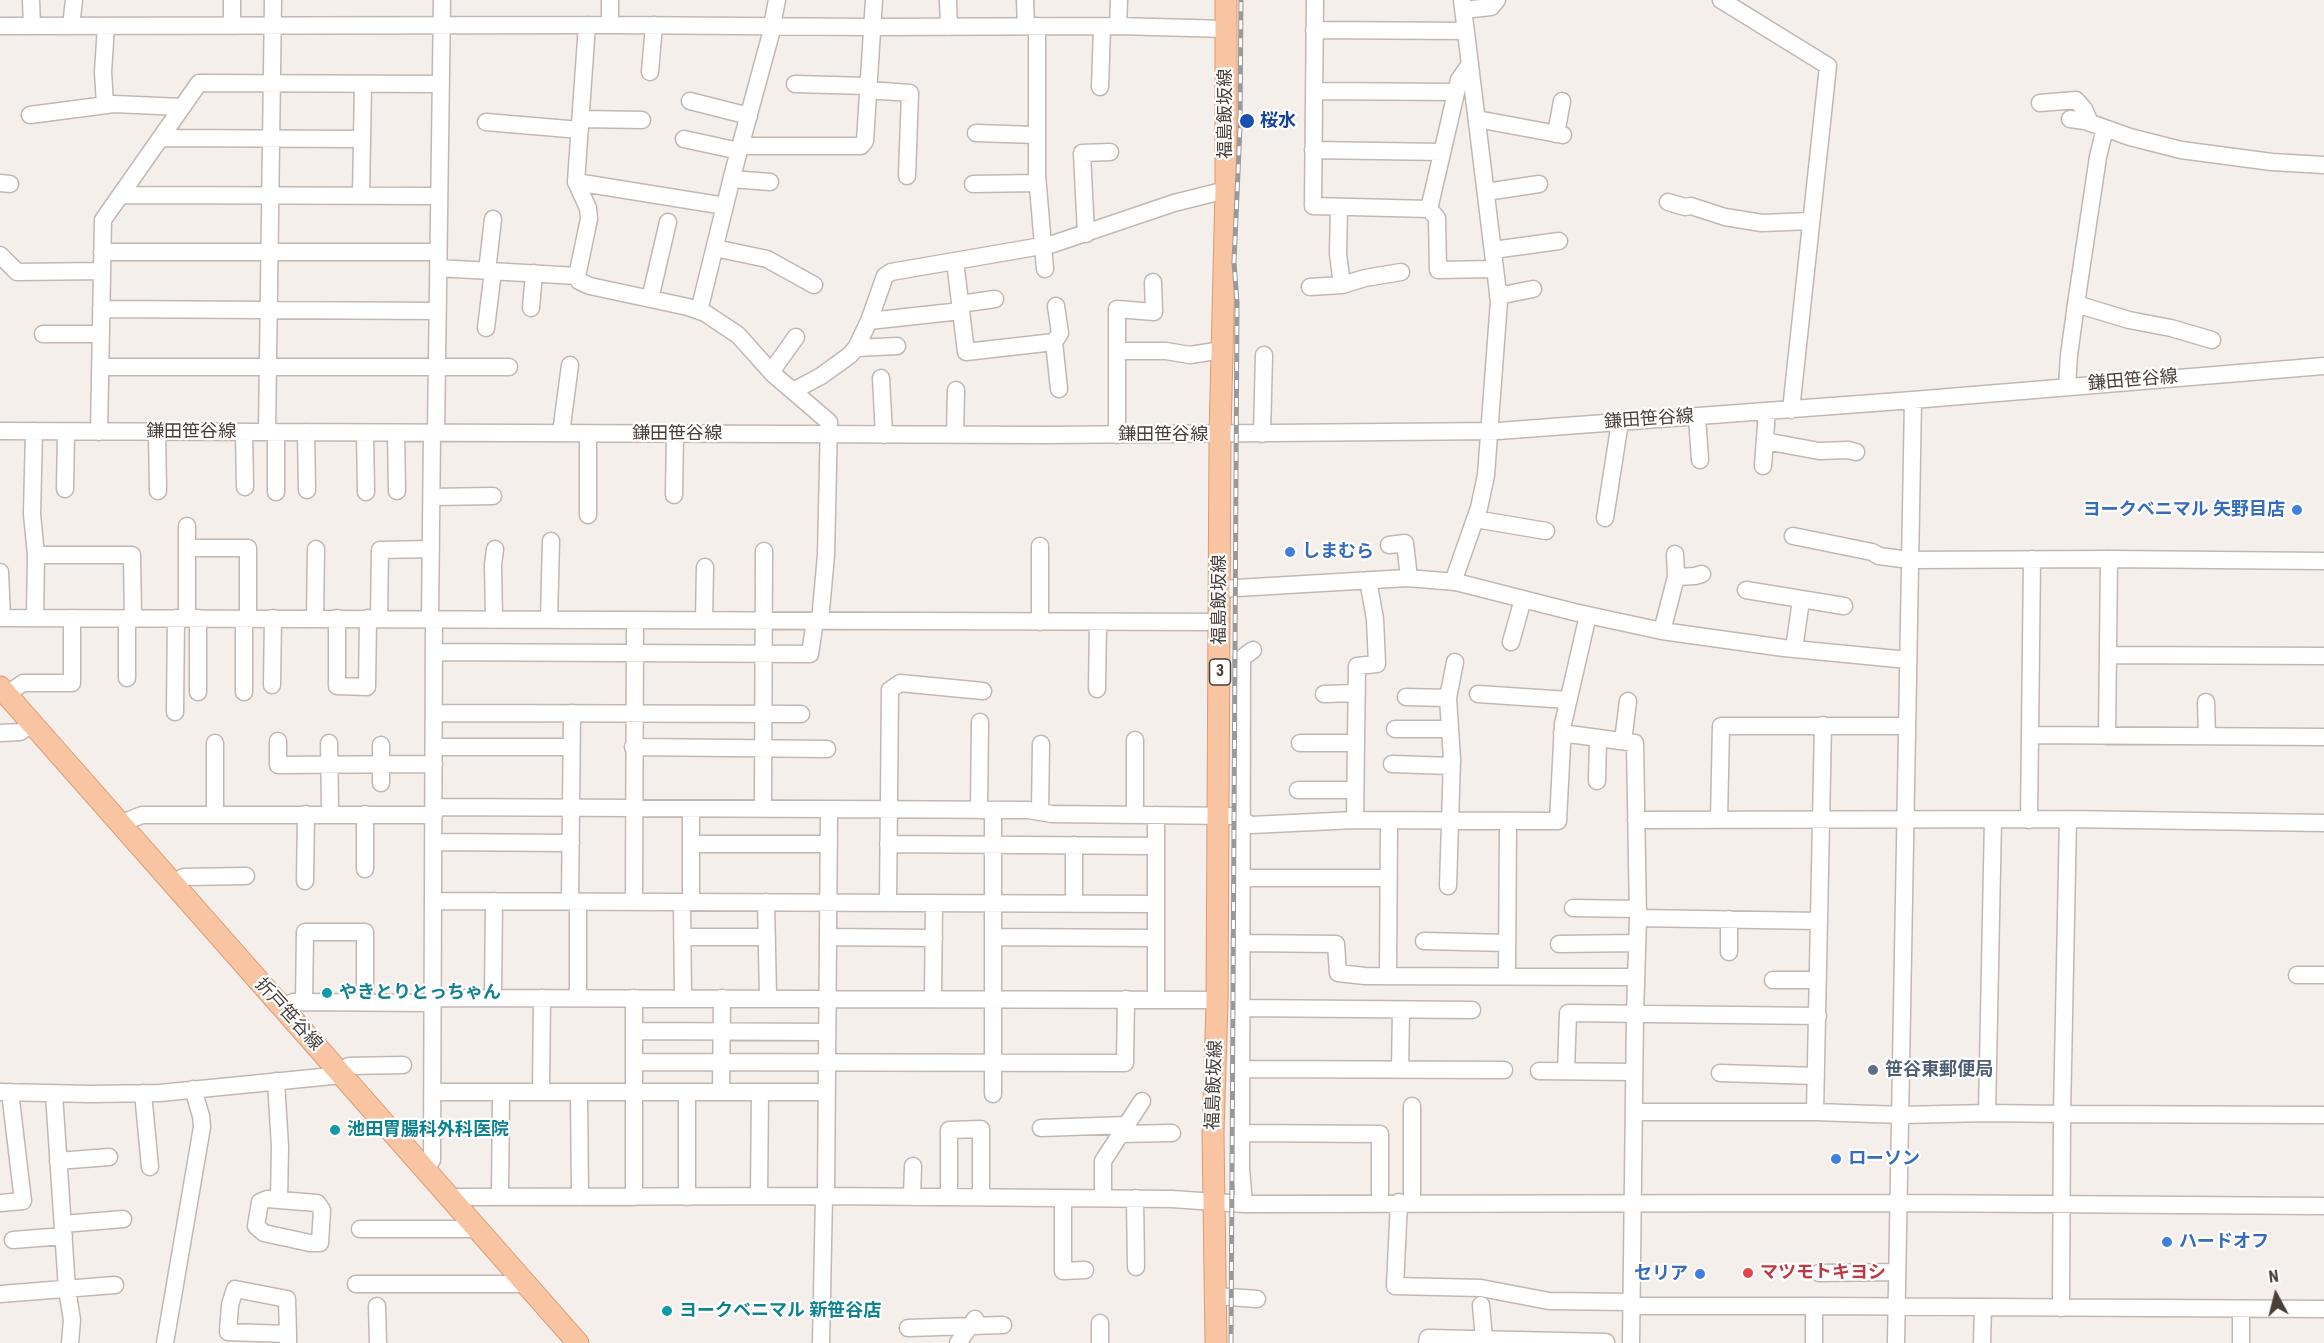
<!DOCTYPE html>
<meta charset="utf-8">
<style>
body{margin:0}
#map{position:relative;width:2324px;height:1343px;overflow:hidden;background:#f5efec;font-family:"Roboto Condensed",sans-serif}
canvas{display:block}
.north{position:absolute;left:2246px;top:1265px;width:60px;height:60px;-webkit-text-stroke:4px #fff;paint-order:stroke;rotate:353deg;font-size:16px;font-weight:700;line-height:24px;text-align:center;color:#493e3a}
.north::after{content:'';display:block;margin:auto;width:21px;height:27px;background:#493e3a;clip-path:polygon(50% 0,100% 100%,50% 72%,0 100%)}
</style>
<div id="map">
<canvas width="2324" height="1343"></canvas>
<div class="north">N</div>
</div>
<script>
const context = document.querySelector('canvas').getContext('2d');
context.lineJoin = 'round';
function poly(rows) {
  const path = new Path2D();
  for (const r of rows) {
    path.moveTo(r[0], r[1]);
    for (let i = 2; i < r.length; i += 2) path.lineTo(r[i], r[i + 1]);
  }
  return path;
}
function stroke(path, color, width, dash) {
  context.strokeStyle = color;
  context.lineWidth = width;
  context.lineCap = dash ? 'butt' : 'round';
  context.setLineDash(dash || []);
  context.stroke(path);
}
function label(font, color, halo, rows, align = 'center') {
  context.font = font + ' "Roboto Condensed","Noto Sans JP",sans-serif';
  context.lineWidth = 4.5;
  context.setLineDash([]);
  context.textBaseline = 'middle';
  context.strokeStyle = halo;
  context.fillStyle = color;
  for (const [text, x, y, turn = 0] of rows) {
    context.save();
    context.translate(x, y);
    context.rotate((+turn || 0) * Math.PI / 180);
    context.textAlign = isNaN(turn) ? turn : align;
    if (halo) context.strokeText(text, 0, 0);
    context.fillText(text, 0, 0);
    context.restore();
  }
}
const minor = poly([
 [31,0,32,26],
 [610,0,610,25],
 [948,0,949,27],
 [1025,0,1026,26],
 [1315,0,1313,206,1429,209],
 [1721,0,1828,66,1791,410],
 [1463,10,1491,7,1497,0],
 [587,25,576,182,588,208,589,219,577,276,579,281,590,286,688,307,705,313,738,335,773,374,829,422,826,555,820,621],
 [0,26,610,25,872,27,1118,26,1226,29],
 [71,26,74,0],
 [232,26,232,0],
 [772,26,777,0],
 [1037,26,1037,175,1045,269],
 [1118,26,1119,0],
 [1314,30,1466,31],
 [1470,64,1459,80,1429,209,1437,218,1438,270,1495,269],
 [650,72,654,25],
 [795,84,868,86],
 [1100,87,1102,27],
 [868,90,910,93,907,176],
 [1314,91,1456,92],
 [690,101,749,116],
 [2040,103,2076,100,2084,109,2090,123],
 [105,104,103,72,106,26],
 [30,115,114,104,182,107],
 [581,119,642,120],
 [1477,119,1563,135],
 [2070,119,2085,121,2130,137,2181,150,2272,162,2324,165],
 [486,122,580,130],
 [976,133,1036,135],
 [1556,134,1562,101],
 [161,138,362,139],
 [684,139,739,151],
 [740,146,861,146,865,141,874,0],
 [1313,150,1442,152],
 [732,179,770,182],
 [576,182,725,206],
 [0,183,10,184],
 [973,184,1037,183],
 [1486,192,1539,184],
 [122,195,439,196],
 [361,196,363,84],
 [1668,202,1685,207,1691,206,1725,217,1762,223,1810,221],
 [1339,207,1338,254,1342,285],
 [1086,234,1082,153,1110,152],
 [715,248,767,259,814,285],
 [1493,250,1559,241],
 [102,252,438,252],
 [0,255,17,272,102,271],
 [955,261,966,352,1054,342,1059,389],
 [438,268,577,276],
 [487,271,493,219],
 [1310,287,1342,285,1365,278,1401,272],
 [1498,296,1533,289],
 [650,299,668,222],
 [960,304,995,299],
 [2076,304,2129,320,2171,328,2212,340],
 [531,308,534,273],
 [101,309,437,311],
 [699,311,733,173,773,26],
 [869,321,961,311],
 [486,328,493,271],
 [43,334,101,334],
 [1054,342,1060,333,1056,306],
 [856,348,897,346],
 [1117,351,1166,351,1190,355,1222,350],
 [101,367,509,367],
 [771,372,796,337],
 [881,378,884,435],
 [2067,387,2069,355,2076,304,2098,157,2105,128],
 [793,391,821,376,850,355,856,348,869,321,885,276,891,272,1053,244,1174,203,1226,190],
 [1697,417,1700,460],
 [0,431,1047,435,1498,431,1913,400,2324,366],
 [34,431,32,514,36,555],
 [99,432,103,220,199,83,441,84],
 [157,432,158,491],
 [244,432,245,487],
 [267,432,273,0],
 [306,432,307,490],
 [365,433,366,492],
 [396,433,397,491],
 [436,433,442,0],
 [561,433,570,365],
 [1262,434,1264,355],
 [955,435,956,390],
 [1117,435,1117,309,1154,312,1153,282],
 [1765,441,1819,451,1848,450,1856,452],
 [1763,466,1767,411],
 [65,489,66,432],
 [276,492,276,432],
 [674,495,675,434],
 [432,497,493,496],
 [588,515,588,434],
 [1605,518,1620,422],
 [1475,519,1546,531],
 [1793,536,1872,552,1879,556,1910,560,2109,559,2324,561],
 [1389,545,1405,543,1409,578],
 [187,548,248,548,248,618],
 [0,572,2,618],
 [1676,577,1695,576,1702,574],
 [1453,582,1479,508,1486,475,1499,301,1462,0],
 [1220,589,1407,578,1456,582,1574,612,1662,631,1784,648,1908,660],
 [1746,590,1844,606],
 [0,618,1220,622],
 [35,618,36,555,132,555,133,618],
 [127,618,127,678],
 [187,618,187,526],
 [315,618,316,549],
 [337,618,337,686,367,687,368,618],
 [379,618,380,550,431,549],
 [430,619,432,433],
 [494,619,493,565,495,549],
 [549,619,551,541],
 [704,620,705,567],
 [1040,622,1040,546],
 [1662,631,1676,577,1675,554],
 [1511,642,1523,599],
 [1794,649,1801,600],
 [434,652,810,654,815,620],
 [2110,655,2324,656],
 [272,685,273,618],
 [1097,689,1098,622],
 [198,692,198,618],
 [244,692,244,618],
 [7,694,23,683,72,683,72,618],
 [1324,694,1357,693],
 [1478,694,1568,700],
 [1406,697,1448,698],
 [2206,702,2207,736],
 [175,712,176,618],
 [434,713,801,714],
 [1395,729,1449,729],
 [0,733,20,732,33,724],
 [1562,733,1635,743,1638,918,1635,1015,1631,1343],
 [2031,735,2324,737],
 [2107,736,2109,559],
 [278,741,278,765,434,764],
 [1623,741,1628,701],
 [215,743,215,814],
 [329,743,330,805],
 [1300,743,1356,743],
 [381,745,381,783],
 [434,747,571,747],
 [633,747,827,749],
 [1392,764,1451,766],
 [1597,781,1598,738],
 [1298,790,1355,790],
 [434,807,1028,810,1052,814,1234,816,1251,825,1355,820,1558,821,1563,724,1588,615],
 [763,809,764,551],
 [979,810,980,722],
 [1040,812,1041,744],
 [1135,814,1135,740],
 [1355,820,1357,666,1377,664,1375,619,1368,580],
 [1636,820,2068,819,2324,823],
 [1719,820,1721,726,1906,726],
 [1993,820,1987,1113,2062,1114,2068,819],
 [2029,820,2032,559],
 [119,824,142,815,434,815],
 [434,842,571,843],
 [691,844,829,844],
 [888,844,1155,846],
 [365,869,365,814],
 [1243,878,1389,878],
 [305,881,306,814],
 [172,883,184,877,246,876],
 [1448,886,1452,759,1448,698,1455,662],
 [433,901,1155,904],
 [570,902,572,713],
 [634,902,635,620],
 [682,902,683,998],
 [691,902,691,809],
 [766,902,768,997],
 [888,903,890,690,900,683,983,691],
 [1074,904,1074,845],
 [1573,908,1638,909],
 [1638,918,1819,921],
 [682,937,767,937],
 [829,937,934,938],
 [993,937,1155,938],
 [1424,941,1507,943],
 [1243,943,1336,944,1338,973,1365,976,1636,977],
 [1559,944,1637,943],
 [1729,952,1729,919],
 [2297,975,2324,975],
 [1388,976,1389,820],
 [1507,977,1508,821],
 [1773,980,1818,980],
 [432,998,1217,1000],
 [493,998,494,901],
 [578,998,578,902],
 [634,998,634,1197],
 [933,998,934,903],
 [1156,999,1156,815],
 [304,1002,305,932,365,932,365,1002],
 [282,1008,293,1002,432,1003],
 [1242,1008,1472,1010],
 [634,1031,827,1032],
 [634,1062,1125,1063,1126,999],
 [1242,1069,1504,1070],
 [1400,1070,1401,1010],
 [338,1071,349,1066,403,1065],
 [1539,1071,1634,1072],
 [1566,1071,1568,1013,1818,1016],
 [1720,1073,1816,1076],
 [276,1081,280,1147,279,1200],
 [0,1092,90,1094,160,1093,342,1075],
 [433,1092,827,1092],
 [541,1092,542,998],
 [579,1092,580,1197],
 [687,1092,687,1197],
 [721,1092,722,998],
 [143,1093,150,1167],
 [54,1094,67,1289,72,1320,70,1343],
 [993,1094,993,810],
 [1634,1112,1815,1112,1902,1115,1987,1113],
 [1815,1112,1823,725],
 [1041,1128,1126,1125],
 [1242,1133,1380,1134,1380,1202],
 [1120,1134,1172,1133],
 [58,1161,109,1157],
 [426,1170,432,1160,434,619],
 [759,1196,760,1092],
 [826,1196,829,809],
 [450,1197,824,1196,1172,1199,1244,1204,1898,1203,2324,1206],
 [500,1197,501,1092],
 [912,1197,913,1166],
 [949,1197,949,1130,981,1129,981,1197],
 [1063,1198,1063,1271,1085,1270],
 [1103,1198,1103,1161,1142,1101],
 [1135,1198,1136,1267],
 [267,1199,317,1203,322,1210,320,1243,310,1243,264,1233,256,1226,260,1202,267,1199],
 [1399,1202,1395,1286,1481,1288,1549,1301,1631,1302],
 [1412,1202,1412,1106],
 [0,1203,23,1201,10,1092],
 [1244,1204,1241,1168,1242,658,1253,650],
 [63,1224,123,1219],
 [360,1229,476,1229],
 [13,1240,64,1236],
 [1819,1273,1897,1272],
 [356,1284,525,1284],
 [0,1294,115,1285],
 [1215,1296,1257,1299],
 [1481,1305,1484,1339],
 [377,1306,378,1343],
 [1631,1306,1814,1306,1814,1343],
 [1814,1306,1983,1307],
 [2061,1308,2062,1114,2324,1115],
 [908,1328,1003,1325],
 [288,1334,228,1332,230,1305,235,1289,287,1299,288,1334,288,1343],
 [165,1343,202,1127,201,1116,193,1089],
 [821,1343,824,1196],
 [958,1343,975,1319],
 [1100,1343,1100,1323],
 [1427,1343,1428,1338,1606,1342],
 [1896,1343,1913,400],
 [1982,1343,1983,1307,2324,1309],
 [2241,1343,2241,1310]
]);
const major = poly([
 [0,687,578,1343],
 [1216,1343,1213,1133,1217,1003,1220,435,1226,190,1226,0]
]);
stroke(minor, '#c3b7b2', 19);
stroke(major, '#dd9a72', 23);
stroke(minor, '#fff', 16);
stroke(major, '#f8c4a2', 21);
const rail = poly([
 [1231,1343,1237,303,1234,262,1240,127,1241,0]
]);
stroke(rail, '#999', 5);
stroke(rail, '#fff', 3, [9]);
for (const [x, y, r, color] of [
 [1247,121,8,"#1a4fb4"],
 [2297,510,6,"#3f7fe0"],
 [1290,552,6,"#3f7fe0"],
 [327,993,6,"#0f9aa8"],
 [1873,1070,6,"#5c6f8a"],
 [335,1130,6,"#0f9aa8"],
 [1836,1159,6,"#3f7fe0"],
 [2167,1242,6,"#3f7fe0"],
 [1748,1273,6,"#e0444e"],
 [1700,1274,6,"#3f7fe0"],
 [667,1311,6,"#0f9aa8"]
]) {
  const dot = new Path2D();
  dot.arc(x, y, r, 0, 2 * Math.PI);
  context.fillStyle = color;
  context.fill(dot);
  stroke(dot, '#fff', 2);
}
for (const [x, y, w] of [
 [1220,672,21]
]) {
  const box = new Path2D();
  box.roundRect(x - w / 2, y - 13, w, 26, 4.5);
  context.fillStyle = '#fff';
  context.fill(box);
  stroke(box, '#493e3a', 1.5);
}
label('bold 16px', '#493e3a', null, [
 ["3",1220,672]
]);
label('18px', '#493e3a', '#fff', [
 ["福島飯坂線",1226,114,-90],
 ["鎌田笹谷線",2133,381,-5],
 ["鎌田笹谷線",1649,420,-4],
 ["鎌田笹谷線",191,432],
 ["鎌田笹谷線",677,434],
 ["鎌田笹谷線",1163,435],
 ["福島飯坂線",1220,600,-90],
 ["折戸笹谷線",288,1015,48],
 ["福島飯坂線",1215,1085,-88]
]);
label('bold 18px', '#164399', '#fff', [
 ["桜水",1260,121]
], 'left');
label('bold 18px', '#366cbe', '#fff', [
 ["ヨークベニマル 矢野目店",2285,510,"right"],
 ["しまむら",1302,552],
 ["ローソン",1848,1159],
 ["ハードオフ",2179,1242],
 ["セリア",1688,1274,"right"]
], 'left');
label('bold 18px', '#0d838f', '#fff', [
 ["やきとりとっちゃん",339,993],
 ["池田胃腸科外科医院",347,1130],
 ["ヨークベニマル 新笹谷店",679,1311]
], 'left');
label('bold 18px', '#4e5e75', '#fff', [
 ["笹谷東郵便局",1885,1070]
], 'left');
label('bold 18px', '#be3a42', '#fff', [
 ["マツモトキヨシ",1760,1273]
], 'left');
</script>
